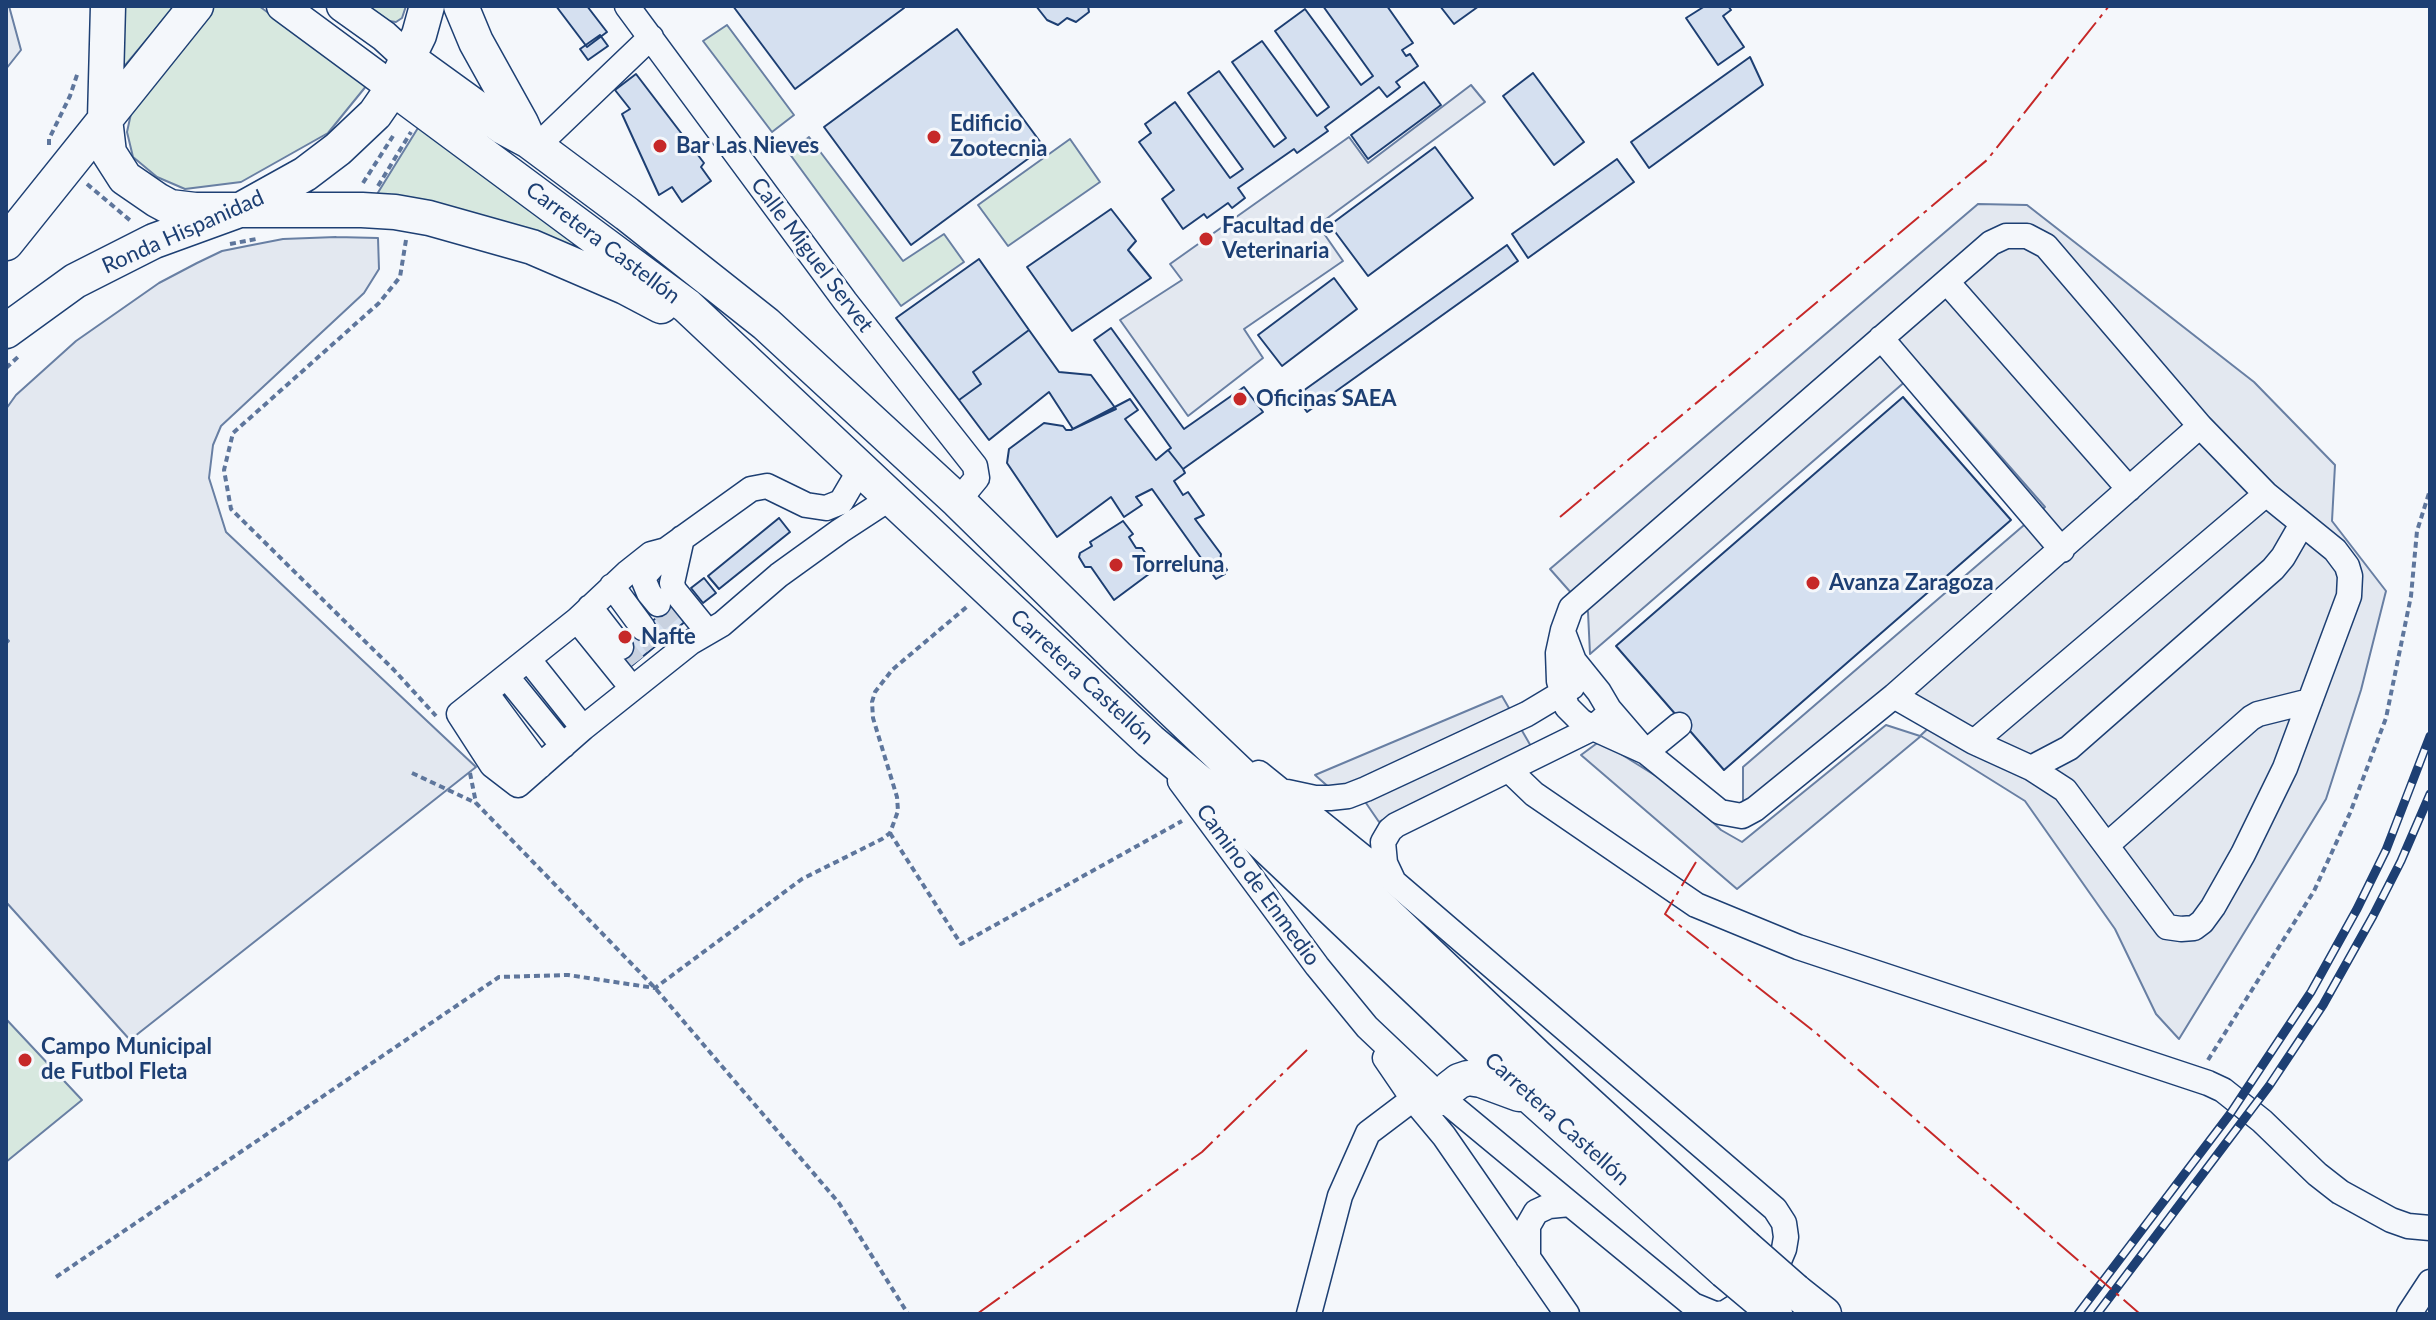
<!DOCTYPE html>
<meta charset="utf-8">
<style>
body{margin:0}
#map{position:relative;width:2436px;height:1320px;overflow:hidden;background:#f4f7fb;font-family:Lato,sans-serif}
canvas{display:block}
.frame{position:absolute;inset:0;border:8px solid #1d3f73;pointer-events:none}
</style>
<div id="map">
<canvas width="2436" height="1320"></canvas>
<div class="frame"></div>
</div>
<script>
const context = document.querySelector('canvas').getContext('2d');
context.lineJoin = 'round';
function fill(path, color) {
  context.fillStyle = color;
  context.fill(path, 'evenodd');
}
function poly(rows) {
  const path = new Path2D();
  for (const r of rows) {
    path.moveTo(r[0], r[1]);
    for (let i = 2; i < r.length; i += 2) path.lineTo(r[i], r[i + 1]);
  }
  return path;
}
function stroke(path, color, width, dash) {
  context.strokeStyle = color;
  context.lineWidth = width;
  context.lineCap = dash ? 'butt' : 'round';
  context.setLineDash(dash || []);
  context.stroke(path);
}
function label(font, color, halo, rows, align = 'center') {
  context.font = font + ' Lato,sans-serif';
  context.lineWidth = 6;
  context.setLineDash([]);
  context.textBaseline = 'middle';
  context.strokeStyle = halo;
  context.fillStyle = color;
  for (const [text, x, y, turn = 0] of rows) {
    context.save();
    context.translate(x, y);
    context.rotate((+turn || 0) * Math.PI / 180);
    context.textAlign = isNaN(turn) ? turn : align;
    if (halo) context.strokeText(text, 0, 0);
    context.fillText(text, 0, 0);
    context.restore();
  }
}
const green = poly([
 [121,6,175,6,122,69,121,6],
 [213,6,259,6,367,85,328,133,241,182,185,189,157,177,133,157,127,132,132,109,213,6],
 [368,6,406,6,402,18,396,22,389,21,368,6],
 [727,25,794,115,772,132,703,41,727,25],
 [421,123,589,245,588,254,374,199,421,123],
 [809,137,903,261,944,234,964,262,901,306,789,153,809,137],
 [1070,139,1100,182,1008,246,978,205,1070,139],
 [6,1019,82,1100,6,1162,6,1019]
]);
fill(green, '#d7e8df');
stroke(green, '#687fa3', 2);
const parking = poly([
 [6,6,9,6,21,50,6,69,6,6],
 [1471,85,1485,102,1318,225,1343,261,1244,329,1263,358,1188,416,1120,320,1182,280,1170,264,1349,137,1368,163,1471,85],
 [1978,204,2027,205,2254,382,2335,465,2332,521,2386,591,2361,690,2326,799,2179,1039,2156,1014,2115,929,2025,801,1921,736,1737,889,1581,755,1600,741,1680,791,1721,830,1742,842,1886,725,1920,736,1936,721,1893,686,1743,807,1743,767,2045,507,1922,367,1590,654,1588,612,1550,569,1978,204],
 [336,237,378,238,379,269,364,293,221,426,213,445,209,478,226,532,476,767,130,1040,6,902,6,644,9,641,6,638,6,409,16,395,76,341,159,283,197,263,222,251,247,246,283,239,336,237],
 [1502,696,1532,748,1379,822,1355,787,1332,790,1315,775,1502,696]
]);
fill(parking, '#e3e8f0');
stroke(parking, '#687fa3', 2);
const building = poly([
 [556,6,587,6,607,32,587,47,556,6],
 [733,6,902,6,904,8,795,89,733,6],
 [1036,6,1088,6,1089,12,1076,22,1067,18,1058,25,1047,20,1036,6],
 [1323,6,1387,6,1413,43,1402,50,1406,56,1410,54,1418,66,1396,82,1400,87,1387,97,1379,87,1325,127,1328,131,1297,153,1294,149,1238,188,1245,198,1232,208,1228,203,1207,218,1204,214,1183,229,1162,199,1174,190,1139,142,1151,133,1145,124,1175,102,1230,178,1243,169,1188,93,1219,71,1274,147,1286,138,1232,62,1262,41,1317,116,1329,107,1275,31,1305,9,1361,85,1373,76,1323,6],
 [1440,6,1479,6,1454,24,1440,6],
 [1705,6,1728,6,1731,10,1723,16,1744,47,1718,65,1686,18,1705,6],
 [957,29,1044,147,911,245,824,127,957,29],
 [600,35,608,46,588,60,580,49,600,35],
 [1750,57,1763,85,1649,168,1631,142,1750,57],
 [1533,73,1584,142,1554,165,1503,96,1533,73],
 [636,74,704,163,701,167,711,181,682,202,672,187,659,195,622,114,630,109,615,90,636,74],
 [1424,82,1441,105,1368,159,1351,135,1424,82],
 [1435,147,1473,198,1368,276,1330,225,1435,147],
 [1617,159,1634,182,1528,258,1512,234,1617,159],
 [1111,209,1136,241,1128,250,1151,278,1072,331,1027,267,1111,209],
 [1507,245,1518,261,1307,412,1296,396,1507,245],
 [979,259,1029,330,973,372,981,384,959,400,896,318,979,259],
 [1334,278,1357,309,1282,366,1258,335,1334,278],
 [1111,328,1184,429,1244,387,1263,412,1183,469,1168,450,1171,448,1094,340,1111,328],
 [1029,330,1059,372,1091,375,1116,409,1073,429,1049,392,989,440,959,400,981,384,973,372,1029,330],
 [1903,397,2011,520,1724,770,1616,646,1903,397],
 [1130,399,1138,410,1125,419,1156,460,1168,450,1183,469,1185,473,1174,481,1183,495,1188,492,1204,515,1195,519,1221,554,1220,562,1227,570,1223,572,1225,574,1216,579,1152,489,1136,497,1142,505,1124,517,1111,497,1057,537,1007,463,1009,449,1044,423,1063,426,1066,430,1071,430,1130,399],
 [779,518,790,532,719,589,708,576,779,518],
 [1123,521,1133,534,1129,537,1136,548,1142,548,1146,554,1144,559,1153,571,1114,600,1091,567,1085,567,1079,557,1080,553,1092,546,1090,542,1123,521],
 [704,578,716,593,703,603,691,588,704,578],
 [668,596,687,620,629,668,615,651,661,614,668,596]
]);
fill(building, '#d5e0f0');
stroke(building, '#1d3f73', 2);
stroke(poly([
 [658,604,678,627],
 [643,628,656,645],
 [621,647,634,664]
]), '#c9d2e0', 24, [24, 12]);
const minor = poly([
 [627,6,845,301,975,466,977,478,958,501],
 [536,147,651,37],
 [1947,282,2129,489],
 [1881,338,2062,550],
 [861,468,841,502,826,508,806,505,767,486,751,489,666,550,651,554,627,573,577,620,459,714,492,765,518,785,583,728,691,642,722,624,779,575,840,531,892,497],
 [682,538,672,583,674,590,708,632],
 [612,586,643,628],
 [658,604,649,593,644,581,645,575,663,555],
 [590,607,621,647],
 [577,620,632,688],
 [1563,632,1574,661,1599,692,1609,709,1646,752,1720,812,1742,816,1755,809,1894,696,2200,426],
 [529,660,583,728],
 [507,677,563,746],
 [486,693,540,766],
 [472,704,527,777],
 [1974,742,2266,494],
 [1646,752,1593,728,1581,721,1567,707,1559,681,1558,653,1563,630,1571,608,1991,243,2006,236,2027,236,2046,246,2200,426,2266,494,2335,550,2347,566,2350,576,2349,596,2285,768,2243,854,2213,907,2202,922,2194,928,2181,929,2167,927,2065,790,2031,768,1974,742,1894,696],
 [1646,752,1679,725],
 [2031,768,2069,748,2273,569,2283,557,2302,524],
 [1509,770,1534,794,1696,905,1798,947,2208,1083,2223,1090,2262,1121,2317,1174,2340,1192,2391,1220,2408,1226,2430,1228],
 [1259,773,1394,882,1775,1209,1784,1223,1786,1237,1784,1249,1779,1261,1741,1303,1725,1313,1718,1314],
 [1180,781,1317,966,1367,1027,1442,1098,1570,1204,1693,1305,1715,1314],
 [1287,792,1315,798,1330,798,1348,796,1366,789,1527,714,1572,687],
 [2107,845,2251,718,2258,714,2310,701],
 [1393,880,1385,863,1383,842,1390,830,1396,825,1593,728,1603,719],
 [1385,1058,1413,1099,1444,1136,1567,1314],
 [1528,1258,1528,1226,1536,1212,1549,1206,1570,1204],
 [1309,1314,1340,1196,1368,1133,1413,1099],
 [2409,1314,2430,1282]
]);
const major = poly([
 [282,6,393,88],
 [342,6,384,36,409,59]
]);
const highway = poly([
 [108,6,105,119,109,153,125,178,157,200,170,207,195,210,362,210,395,212,429,218,532,247,625,287,661,306],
 [461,6,476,42,521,123,529,141],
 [409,59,503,127,529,141,627,214,766,324,958,501,1117,657,1537,1057,1745,1247],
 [393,88,687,306,1150,741,1200,783,1531,1097,1725,1271],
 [6,243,196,6],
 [6,331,75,281,154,241,242,209,305,174,338,149,375,114,393,88,419,35,427,6],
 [1442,1098,1450,1088,1459,1081,1468,1078,1481,1080,1519,1094],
 [1795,1291,1824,1314]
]);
stroke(minor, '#1d3f73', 27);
stroke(major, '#1d3f73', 33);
stroke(highway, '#1d3f73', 37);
stroke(poly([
 [49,145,49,139,70,96,78,72],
 [363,183,393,136],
 [87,184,132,222],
 [378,186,411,132],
 [406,240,400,277,379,303,233,433,224,470,231,509,394,670,436,716],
 [230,244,256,239],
 [6,368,19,356],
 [412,773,476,803],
 [470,773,476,803,655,988,839,1203,908,1314],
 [890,833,961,944,1182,821],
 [2208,1060,2314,891,2350,813,2386,718,2411,596,2417,531,2430,490],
 [56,1277,499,977,568,975,655,988,802,879,882,839,890,833,898,811,897,797,873,718,872,702,875,692,892,670,969,605]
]), '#5e769c', 4, [6, 4]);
stroke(minor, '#f4f7fb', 24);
stroke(major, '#f4f7fb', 30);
stroke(highway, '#f4f7fb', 34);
const rail = poly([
 [2078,1314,2230,1114,2311,992,2357,909,2386,850,2430,736],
 [2097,1314,2269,1086,2323,1005,2373,916,2401,861,2430,794]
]);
stroke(rail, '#1d3f73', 9);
stroke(rail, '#f4f7fb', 6, [18]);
const highwayBridge = poly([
 [1745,1247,1795,1291],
 [1725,1271,1775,1313]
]);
stroke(highwayBridge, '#1d3f73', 37, []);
stroke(highwayBridge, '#f4f7fb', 34);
stroke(poly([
 [1560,517,1987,160,2109,6],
 [1696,862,1665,914,1816,1033,2140,1314],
 [977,1314,1202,1152,1307,1050]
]), '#c62828', 2, [28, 6, 4, 6]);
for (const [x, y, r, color] of [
 [934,137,8,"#c62828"],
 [660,146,8,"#c62828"],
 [1206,239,8,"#c62828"],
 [1240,399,8,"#c62828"],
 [1116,565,8,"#c62828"],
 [1813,583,8,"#c62828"],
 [625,637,8,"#c62828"],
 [25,1060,8,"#c62828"]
]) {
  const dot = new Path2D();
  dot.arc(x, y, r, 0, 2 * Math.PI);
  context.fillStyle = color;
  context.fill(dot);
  stroke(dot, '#f4f7fb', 3);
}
label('bold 22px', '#1d3f73', '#f4f7fb', [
 ["Edificio",950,124],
 ["Zootecnia",950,149],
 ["Bar Las Nieves",676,146],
 ["Facultad de",1222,226],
 ["Veterinaria",1222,251],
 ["Oficinas SAEA",1256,399],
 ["Torreluna",1132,565],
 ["Avanza Zaragoza",1829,583],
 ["Nafte",641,637],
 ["Campo Municipal",41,1047],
 ["de Futbol Fleta",41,1072]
], 'left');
label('22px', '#1d3f73', '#f4f7fb', [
 ["Ronda Hispanidad",183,232,-24],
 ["Carretera Castellón",603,243,37],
 ["Calle Miguel Servet",812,255,53],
 ["Carretera Castellón",1082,677,43],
 ["Camino de Enmedio",1258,885,54],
 ["Carretera Castellón",1557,1119,42]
]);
</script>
